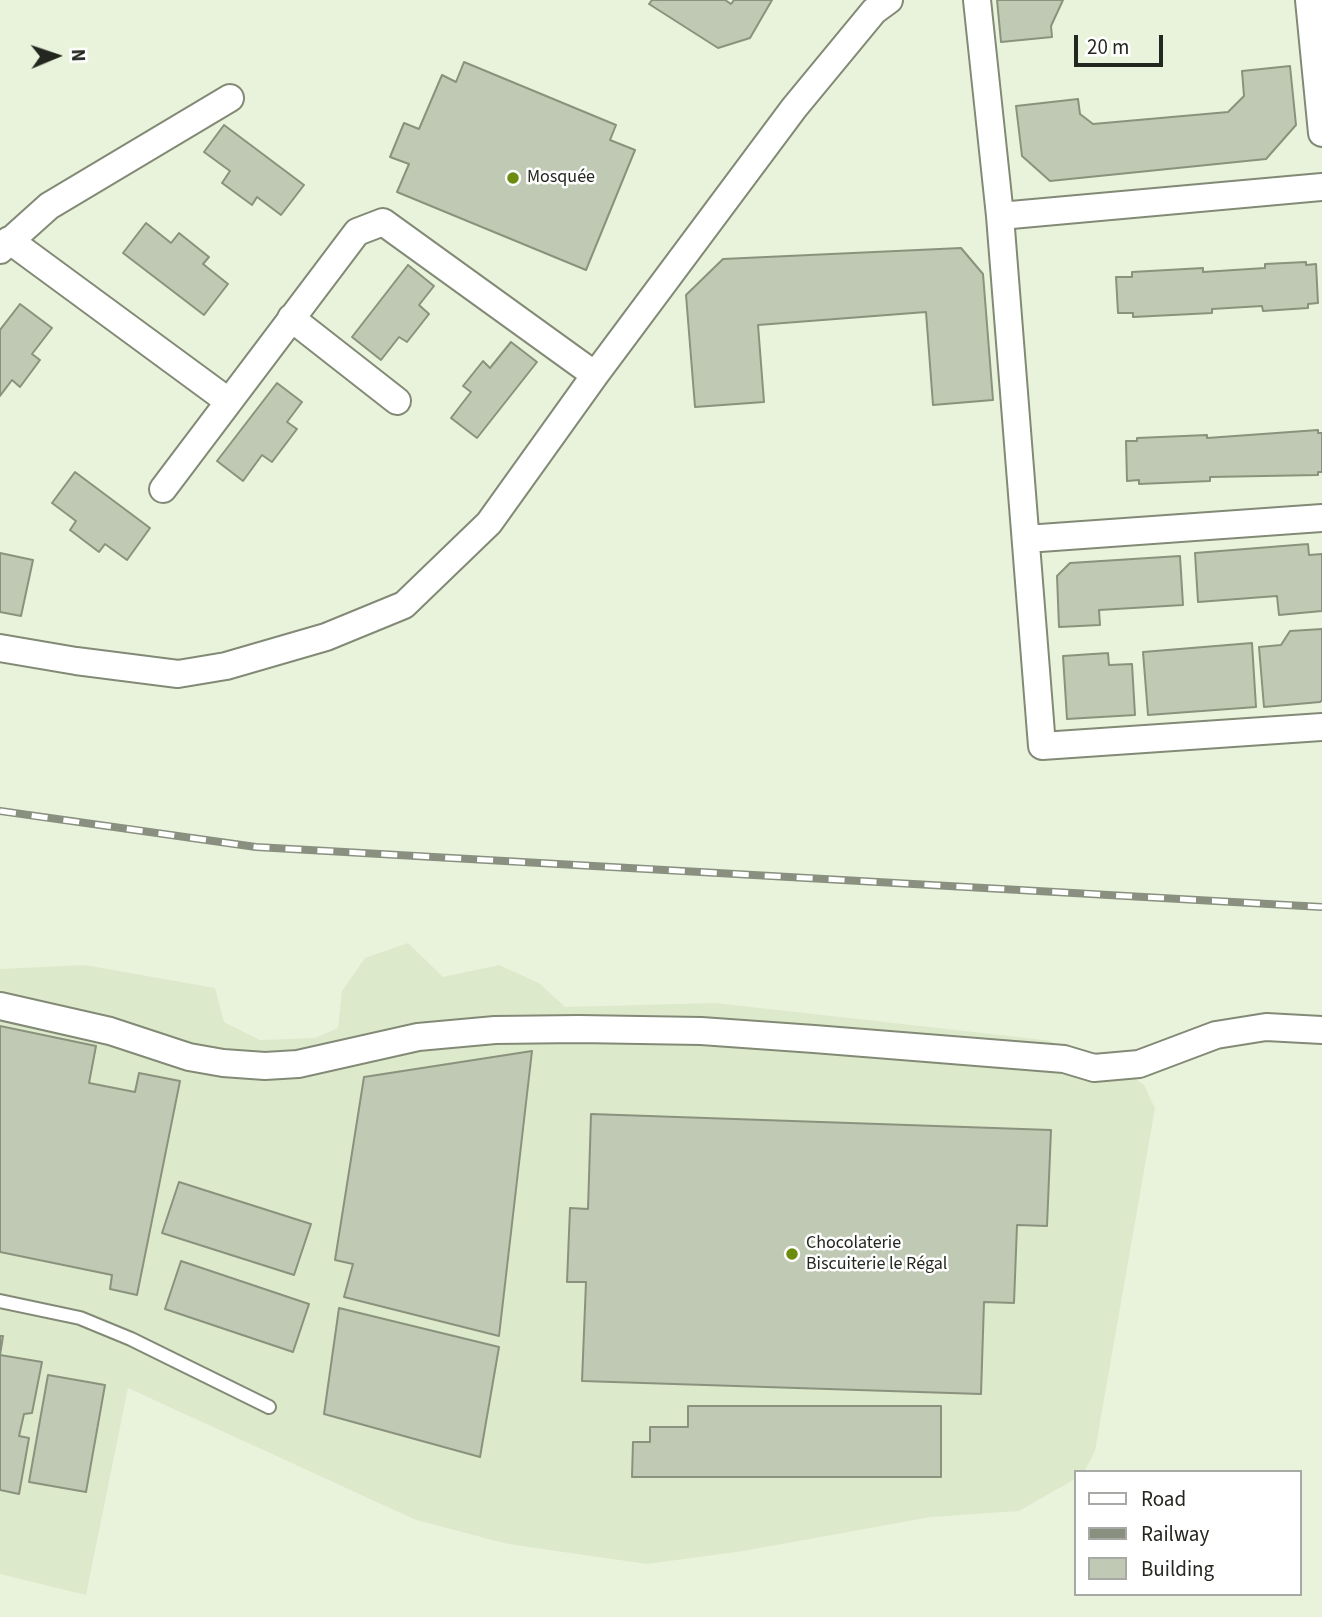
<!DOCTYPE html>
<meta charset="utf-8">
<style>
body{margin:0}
#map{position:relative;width:1322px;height:1617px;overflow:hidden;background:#e9f3dc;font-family:"Source Sans 3",sans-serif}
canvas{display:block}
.legend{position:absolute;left:1074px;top:1470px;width:228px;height:126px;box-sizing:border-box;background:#fff;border:2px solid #a7a9a5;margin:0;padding:9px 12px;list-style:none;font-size:21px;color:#24271f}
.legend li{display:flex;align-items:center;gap:14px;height:35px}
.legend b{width:35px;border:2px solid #a7a9a5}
.north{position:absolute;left:21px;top:21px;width:70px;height:70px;-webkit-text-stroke:5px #fff;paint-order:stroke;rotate:88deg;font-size:19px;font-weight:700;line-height:28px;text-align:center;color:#24271f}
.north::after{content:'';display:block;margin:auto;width:24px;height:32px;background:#24271f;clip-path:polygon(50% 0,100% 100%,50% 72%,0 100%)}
.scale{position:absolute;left:1074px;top:35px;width:89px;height:32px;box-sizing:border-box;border:4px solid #24271f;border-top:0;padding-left:9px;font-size:21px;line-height:24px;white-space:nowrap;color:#24271f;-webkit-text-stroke:5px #fff;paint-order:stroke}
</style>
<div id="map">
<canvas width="1322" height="1617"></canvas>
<ul class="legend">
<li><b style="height:9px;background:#fff"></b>Road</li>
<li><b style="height:9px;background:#899080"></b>Railway</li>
<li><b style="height:19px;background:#c0c9b3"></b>Building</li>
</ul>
<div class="north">N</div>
<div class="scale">20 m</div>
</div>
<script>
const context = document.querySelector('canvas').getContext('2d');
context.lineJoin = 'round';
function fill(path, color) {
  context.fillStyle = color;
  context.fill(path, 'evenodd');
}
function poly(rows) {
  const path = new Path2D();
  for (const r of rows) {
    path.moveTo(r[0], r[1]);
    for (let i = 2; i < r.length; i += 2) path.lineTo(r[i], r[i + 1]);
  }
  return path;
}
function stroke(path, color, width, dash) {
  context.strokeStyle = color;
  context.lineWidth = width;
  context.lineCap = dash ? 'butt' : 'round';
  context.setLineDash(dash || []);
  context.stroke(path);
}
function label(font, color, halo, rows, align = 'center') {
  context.font = font + ' "Source Sans 3",sans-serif';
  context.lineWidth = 5;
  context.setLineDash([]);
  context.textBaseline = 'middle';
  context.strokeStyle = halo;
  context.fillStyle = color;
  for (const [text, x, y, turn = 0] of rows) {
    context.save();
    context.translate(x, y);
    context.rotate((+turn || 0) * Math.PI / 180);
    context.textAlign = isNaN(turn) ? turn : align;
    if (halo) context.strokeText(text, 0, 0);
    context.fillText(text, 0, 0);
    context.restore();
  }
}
fill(poly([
 [408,943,443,977,499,965,539,983,565,1007,715,1003,1045,1040,1113,1062,1144,1085,1155,1108,1095,1451,1084,1472,1075,1472,1075,1479,1019,1511,931,1517,743,1551,647,1564,508,1544,416,1520,128,1388,86,1595,0,1574,0,969,85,965,215,988,224,1022,260,1040,315,1038,338,1028,342,991,365,958]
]), '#dde9cb');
const building = poly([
 [652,0,725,0,731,4,734,0,772,0,750,38,718,48,649,4,652,0],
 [997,0,1063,0,1051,26,1052,37,1001,42,997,0],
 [464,62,616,125,610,140,635,150,586,270,397,192,409,164,390,157,404,123,419,129,442,75,456,82,464,62],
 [1290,66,1296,125,1266,159,1050,181,1022,156,1016,106,1078,99,1080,114,1093,124,1228,112,1244,96,1242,71,1290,66],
 [224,125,304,185,281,215,257,197,252,205,222,183,230,171,204,152,224,125],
 [146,223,171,243,179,233,209,257,203,264,228,284,204,315,123,253,146,223],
 [961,248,983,274,993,400,933,405,926,312,758,325,764,402,695,407,686,295,723,259,961,248],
 [1306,262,1306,265,1316,264,1318,303,1308,304,1308,308,1263,311,1262,306,1212,309,1212,313,1133,317,1133,313,1118,313,1116,277,1132,277,1132,272,1203,268,1203,272,1265,268,1265,264,1306,262],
 [408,265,434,286,419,305,429,314,407,342,399,337,381,360,352,337,408,265],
 [20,304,52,328,32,354,40,360,20,387,12,380,0,396,0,330,20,304],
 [511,342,537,362,477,438,451,418,471,392,463,386,483,361,490,368,511,342],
 [277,383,302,402,287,422,297,429,272,462,262,455,243,481,217,461,277,383],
 [1318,430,1318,433,1322,433,1322,472,1318,472,1318,475,1210,477,1210,481,1139,484,1139,480,1127,481,1126,441,1137,441,1137,438,1207,435,1207,438,1318,430],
 [75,472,150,528,127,560,105,544,99,552,70,530,76,521,52,503,75,472],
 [1308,544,1309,555,1322,554,1322,611,1279,615,1277,596,1198,602,1195,553,1308,544],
 [0,553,33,560,21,616,0,612,0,553],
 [1180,556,1183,605,1099,610,1100,625,1059,627,1057,576,1070,563,1180,556],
 [1322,629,1322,700,1320,702,1264,707,1259,647,1281,645,1290,631,1322,629],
 [1252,643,1256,707,1148,715,1143,652,1252,643],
 [1108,653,1109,665,1132,664,1135,715,1067,719,1063,656,1108,653],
 [0,1026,96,1046,89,1083,135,1092,139,1073,180,1081,137,1295,110,1289,112,1275,0,1252,0,1026],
 [532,1051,499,1336,344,1297,353,1264,335,1260,364,1077,532,1051],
 [591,1114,1051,1130,1047,1226,1017,1225,1014,1303,984,1302,981,1394,582,1381,586,1282,567,1282,570,1208,588,1209,591,1114],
 [179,1182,311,1224,294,1275,162,1233,179,1182],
 [181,1261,309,1304,293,1352,165,1309,181,1261],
 [339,1308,499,1347,480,1457,324,1414,339,1308],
 [0,1336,3,1336,0,1355,42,1362,32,1413,24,1414,19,1436,29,1438,19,1494,0,1490,0,1336],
 [48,1375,105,1385,86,1492,29,1482,48,1375],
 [688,1406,941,1406,941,1477,632,1477,633,1442,650,1442,650,1427,688,1427,688,1406]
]);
fill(building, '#c0c9b3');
stroke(building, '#8a927d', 2);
const lane = poly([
 [0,1301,80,1318,131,1339,269,1407]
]);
const street = poly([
 [977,0,1000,216,1042,746,1322,727],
 [1309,0,1322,133],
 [1000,216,1322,187],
 [9,240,228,401],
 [0,250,49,206,230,98],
 [291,318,397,401],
 [163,489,357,232,383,222,595,375],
 [1026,539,1322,518],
 [0,648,76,661,178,674,226,666,326,637,404,605,489,523,595,375,794,108,874,11,889,0],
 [0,1006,110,1031,189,1057,223,1063,265,1066,298,1064,418,1037,495,1030,579,1029,701,1031,814,1039,1064,1059,1094,1068,1139,1064,1216,1035,1266,1027,1322,1030]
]);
stroke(lane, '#828a76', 16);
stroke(street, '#828a76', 30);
stroke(lane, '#fff', 12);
stroke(street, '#fff', 26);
const rail = poly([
 [0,811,256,847,1322,907]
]);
stroke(rail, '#899080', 8);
stroke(rail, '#fff', 5, [16]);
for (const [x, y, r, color] of [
 [513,178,7,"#6c8c10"],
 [792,1254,7,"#6c8c10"]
]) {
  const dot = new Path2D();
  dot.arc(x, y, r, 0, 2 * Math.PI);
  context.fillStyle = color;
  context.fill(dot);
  stroke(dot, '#fff', 2.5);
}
label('18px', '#24271f', '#fff', [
 ["Mosquée",527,178],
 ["Chocolaterie",806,1244],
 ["Biscuiterie le Régal",806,1265]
], 'left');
</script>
